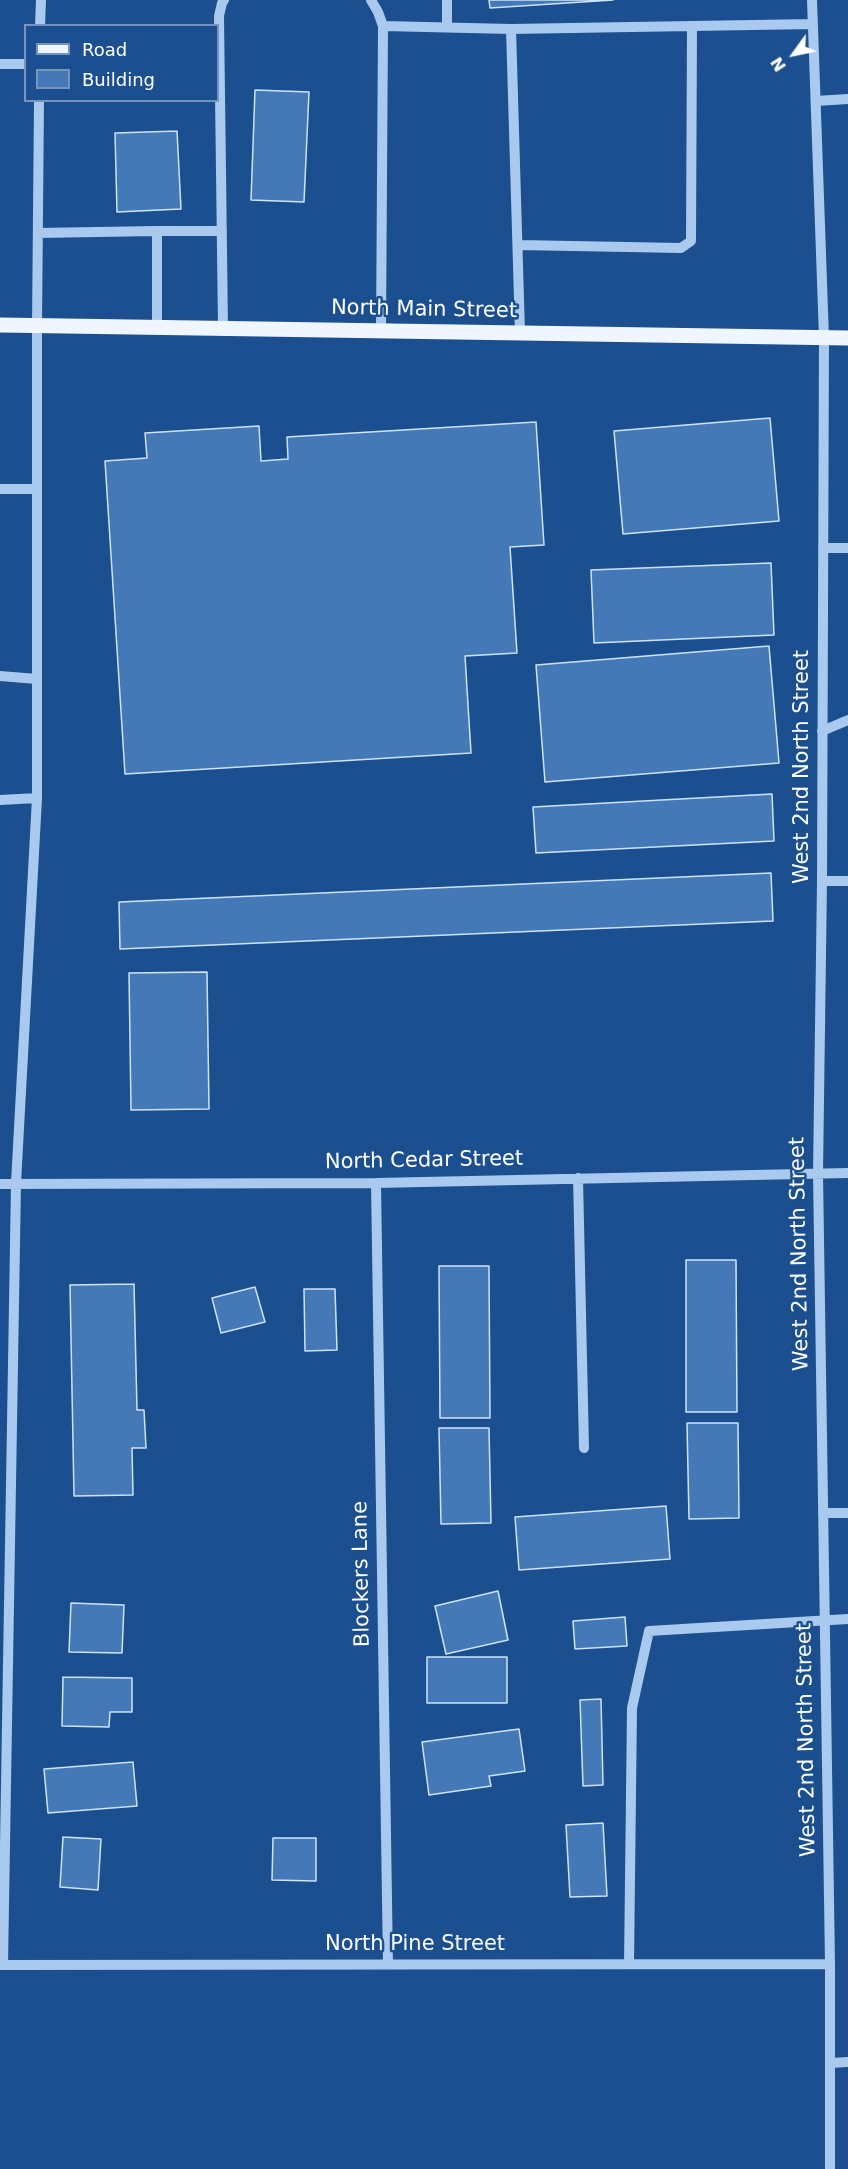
<!DOCTYPE html>
<style>
body{margin:0}
#map{position:relative;width:848px;height:2169px;overflow:hidden;background:#1b4f8f;font-family:"DejaVu Sans",sans-serif}
canvas{display:block}
.legend{position:absolute;left:24px;top:24px;width:195px;height:78px;box-sizing:border-box;background:#1b4f8f;border:2px solid #7695bc;margin:0;padding:8px 10px;list-style:none;font-size:18px;color:#fff}
.legend li{display:flex;align-items:center;gap:12px;height:30px}
.legend b{width:30px;border:2px solid #7695bc}
.north{position:absolute;left:764px;top:24px;width:60px;height:60px;-webkit-text-stroke:4px #1b4f8f;paint-order:stroke;rotate:237deg;font-size:16px;font-weight:700;line-height:24px;text-align:center;color:#fff}
.north::after{content:'';display:block;margin:auto;width:21px;height:27px;background:#fff;clip-path:polygon(50% 0,100% 100%,50% 72%,0 100%)}
</style>
<div id="map">
<canvas width="848" height="2169"></canvas>
<ul class="legend">
<li><b style="height:8px;background:#f0f6ff"></b>Road</li>
<li><b style="height:16px;background:#4478b7"></b>Building</li>
</ul>
<div class="north">N</div>
</div>
<script>
const context = document.querySelector('canvas').getContext('2d');
context.lineJoin = 'round';
function fill(path, color) {
  context.fillStyle = color;
  context.fill(path, 'evenodd');
}
function poly(rows) {
  const path = new Path2D();
  for (const r of rows) {
    path.moveTo(r[0], r[1]);
    for (let i = 2; i < r.length; i += 2) path.lineTo(r[i], r[i + 1]);
  }
  return path;
}
function stroke(path, color, width, dash) {
  context.strokeStyle = color;
  context.lineWidth = width;
  context.lineCap = dash ? 'butt' : 'round';
  context.setLineDash(dash || []);
  context.stroke(path);
}
function label(font, color, halo, rows, align = 'center') {
  context.font = font + ' "DejaVu Sans",sans-serif';
  context.lineWidth = 5;
  context.setLineDash([]);
  context.textBaseline = 'middle';
  context.strokeStyle = halo;
  context.fillStyle = color;
  for (const [text, x, y, turn = 0] of rows) {
    context.save();
    context.translate(x, y);
    context.rotate((+turn || 0) * Math.PI / 180);
    context.textAlign = isNaN(turn) ? turn : align;
    if (halo) context.strokeText(text, 0, 0);
    context.fillText(text, 0, 0);
    context.restore();
  }
}
const building = poly([
 [489,0,613,0,490,8,489,0],
 [255,90,309,92,304,202,251,200,255,90],
 [177,131,181,209,117,212,115,133,177,131],
 [770,418,779,521,623,534,614,431,770,418],
 [536,422,544,545,510,547,517,653,465,656,471,753,125,774,105,461,147,458,145,433,259,426,261,461,288,459,287,437,536,422],
 [771,563,774,635,594,643,591,570,771,563],
 [769,646,779,763,545,782,536,665,769,646],
 [772,794,774,841,536,853,533,807,772,794],
 [771,873,773,921,120,949,119,902,771,873],
 [207,972,209,1109,131,1110,129,973,207,972],
 [686,1260,736,1260,737,1412,686,1412,686,1260],
 [439,1266,489,1266,490,1418,440,1418,439,1266],
 [134,1284,137,1410,144,1410,146,1448,132,1448,133,1495,74,1496,70,1285,134,1284],
 [255,1287,265,1322,221,1333,212,1298,255,1287],
 [304,1289,335,1289,337,1350,305,1351,304,1289],
 [687,1423,738,1423,739,1518,689,1519,687,1423],
 [439,1428,489,1428,491,1523,441,1524,439,1428],
 [666,1506,670,1559,519,1570,515,1517,666,1506],
 [498,1591,508,1640,446,1654,435,1606,498,1591],
 [71,1603,124,1605,122,1653,69,1652,71,1603],
 [625,1617,627,1646,575,1649,573,1621,625,1617],
 [427,1657,507,1657,507,1703,427,1703,427,1657],
 [63,1677,132,1678,132,1712,110,1712,109,1727,62,1726,63,1677],
 [601,1699,603,1785,583,1786,580,1700,601,1699],
 [519,1729,525,1771,489,1776,491,1786,429,1795,422,1742,519,1729],
 [133,1762,137,1806,48,1813,44,1769,133,1762],
 [603,1823,607,1896,570,1897,566,1825,603,1823],
 [63,1837,101,1839,98,1890,60,1887,63,1837],
 [273,1838,316,1838,316,1881,272,1880,273,1838]
]);
fill(building, '#4478b7');
stroke(building, '#cfe3fa', 1.5);
stroke(poly([
 [371,0,378,12,383,26,381,330],
 [447,0,447,26],
 [812,0,824,338,822,881,818,1173,830,1964,830,2169],
 [40,26,41,0],
 [383,26,511,29],
 [0,64,26,64],
 [816,101,848,99],
 [157,231,222,231],
 [38,233,157,231,157,327],
 [518,245,681,248,691,241,692,26],
 [223,328,219,16,222,3,224,0],
 [520,333,511,29,813,24],
 [0,489,37,489],
 [823,548,848,548],
 [0,676,37,679],
 [822,731,848,720],
 [0,800,37,798],
 [822,881,848,881],
 [578,1178,584,1448],
 [376,1183,388,1964],
 [0,1184,376,1183,848,1173],
 [823,1513,848,1513],
 [629,1964,632,1708,649,1631,848,1619],
 [0,1965,830,1964],
 [3,1965,16,1183,37,798,37,325,39,100],
 [830,2063,848,2062]
]), '#a9c9ee', 10);
stroke(poly([
 [0,325,848,338]
]), '#f0f6ff', 15);
label('21px', '#fff', '#1b4f8f', [
 ["North Main Street",424,310,1],
 ["West 2nd North Street",803,767,-90],
 ["North Cedar Street",424,1161,-1],
 ["West 2nd North Street",800,1254,-91],
 ["Blockers Lane",362,1574,-91],
 ["West 2nd North Street",807,1740,-91],
 ["North Pine Street",415,1945]
]);
</script>
